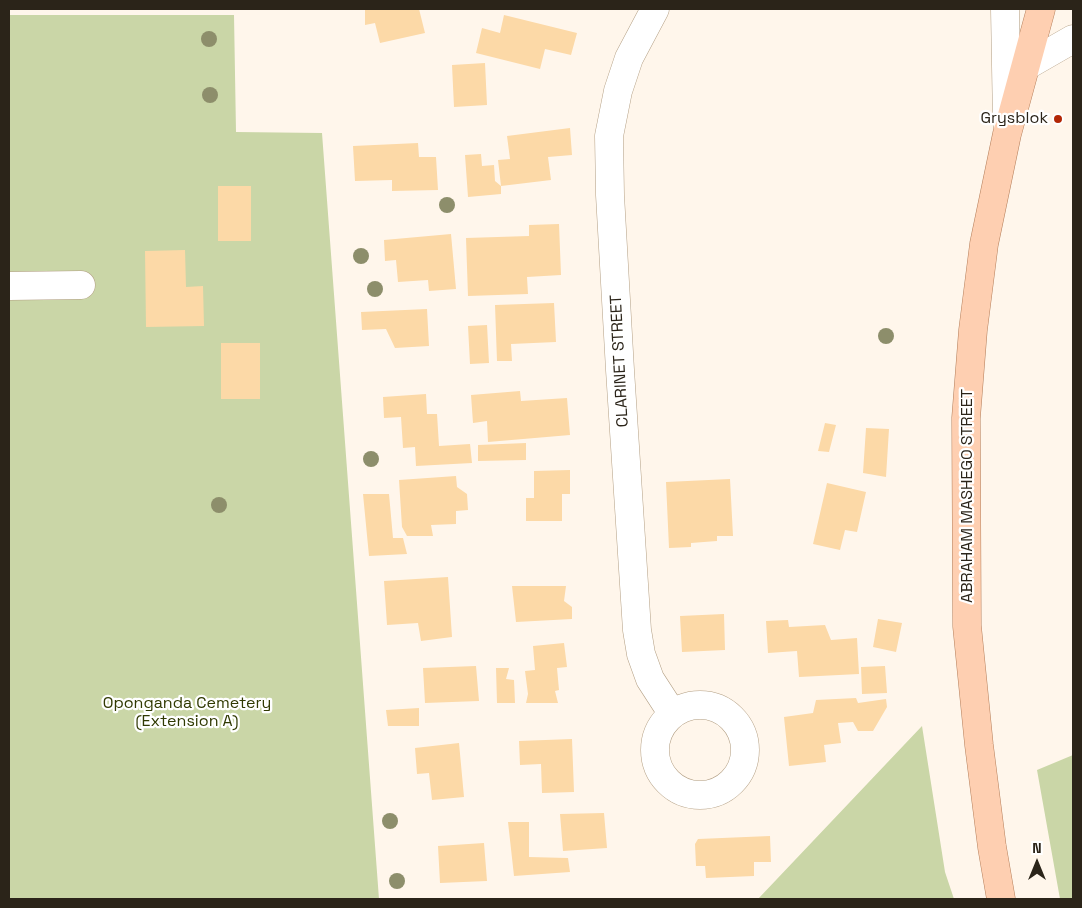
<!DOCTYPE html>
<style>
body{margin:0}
#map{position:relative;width:1082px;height:908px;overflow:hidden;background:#fff6eb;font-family:"Space Grotesk",sans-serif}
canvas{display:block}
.frame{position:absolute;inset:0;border:10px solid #2b2419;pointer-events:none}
.north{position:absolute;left:1012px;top:838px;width:50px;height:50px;-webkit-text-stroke:4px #fff;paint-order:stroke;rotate:0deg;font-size:14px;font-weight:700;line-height:20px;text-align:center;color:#2b2419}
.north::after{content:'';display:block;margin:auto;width:18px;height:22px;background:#2b2419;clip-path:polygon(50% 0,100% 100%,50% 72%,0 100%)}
</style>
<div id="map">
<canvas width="1082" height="908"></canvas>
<div class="frame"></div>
<div class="north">N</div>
</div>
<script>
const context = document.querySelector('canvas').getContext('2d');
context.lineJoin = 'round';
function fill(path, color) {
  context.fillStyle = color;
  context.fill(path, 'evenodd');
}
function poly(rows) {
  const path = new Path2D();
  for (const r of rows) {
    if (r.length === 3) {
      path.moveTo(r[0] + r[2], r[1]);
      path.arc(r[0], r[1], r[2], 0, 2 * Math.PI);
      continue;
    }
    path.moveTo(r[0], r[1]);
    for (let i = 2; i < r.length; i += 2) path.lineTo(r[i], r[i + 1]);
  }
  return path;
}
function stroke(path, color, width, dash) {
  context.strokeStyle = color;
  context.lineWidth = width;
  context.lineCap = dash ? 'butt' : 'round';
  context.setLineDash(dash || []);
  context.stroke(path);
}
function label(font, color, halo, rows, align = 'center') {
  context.font = font + ' "Space Grotesk",sans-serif';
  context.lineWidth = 4.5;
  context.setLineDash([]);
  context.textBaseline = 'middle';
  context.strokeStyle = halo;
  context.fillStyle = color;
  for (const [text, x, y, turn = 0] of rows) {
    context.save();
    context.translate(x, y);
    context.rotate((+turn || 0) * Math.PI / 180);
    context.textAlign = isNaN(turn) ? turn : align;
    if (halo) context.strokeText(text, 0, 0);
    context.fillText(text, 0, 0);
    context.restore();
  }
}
fill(poly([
 [9,15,234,15,236,132,322,133,379,899,9,899],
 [922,726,945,872,954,899,758,899],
 [1073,755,1073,899,1060,899,1037,770]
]), '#cad6a7');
fill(poly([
 [365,9,419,9,425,33,380,43,375,23,365,25],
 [504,15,577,33,571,55,545,49,540,69,476,53,482,28,500,33],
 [485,63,487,105,454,107,452,65],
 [570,128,572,155,548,157,551,180,501,186,498,160,510,159,507,136],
 [418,143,419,157,436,157,438,190,392,191,392,180,355,181,353,146],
 [481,154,482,166,494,165,495,181,501,186,501,194,468,197,465,155],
 [218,186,251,186,251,241,218,241],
 [559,224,561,275,527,277,528,294,468,296,466,238,529,236,529,225],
 [451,234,456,289,429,291,428,280,398,282,396,260,385,261,384,240],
 [185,250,186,287,203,286,204,326,146,327,145,251],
 [554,303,556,342,511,344,512,361,497,361,495,305],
 [427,309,429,346,395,348,386,329,362,330,361,312],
 [487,325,489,363,470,364,468,326],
 [221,343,260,343,260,399,221,399],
 [520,391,521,401,567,398,570,435,488,442,487,421,473,423,471,395],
 [426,394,427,414,437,414,439,446,470,444,472,463,416,466,415,447,403,448,401,417,384,418,383,397],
 [825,423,836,425,829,452,818,451],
 [866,428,889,429,886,477,863,473],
 [526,443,526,460,478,461,478,445],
 [570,470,570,494,562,494,562,521,526,521,526,498,534,498,534,471],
 [456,476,457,487,467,494,468,510,456,511,456,524,431,525,433,536,407,536,402,527,399,480],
 [730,479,733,536,717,536,717,541,691,543,691,547,669,548,666,482],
 [827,483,866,492,857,532,845,530,840,550,813,544],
 [363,494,389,494,393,538,403,538,407,554,369,556],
 [448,577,452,637,421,641,418,623,387,625,384,581],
 [512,586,566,586,564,601,572,607,572,619,516,622],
 [724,614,725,650,682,652,680,616],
 [878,619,902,623,896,652,873,647],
 [788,620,789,627,825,625,831,640,857,638,859,674,799,677,797,651,768,653,766,621],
 [564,643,567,667,557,668,559,690,555,691,558,703,526,703,528,694,525,671,535,670,533,646],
 [476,666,479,701,425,703,423,668],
 [885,666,887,693,862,694,861,667],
 [496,668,509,668,506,679,514,680,515,703,497,703],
 [856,698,858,703,886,699,887,707,873,731,858,731,853,722,838,723,841,743,824,745,826,762,789,766,784,717,813,713,816,700],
 [419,708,419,726,388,726,386,710],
 [572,739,574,792,542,793,541,764,520,765,519,741],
 [459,743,464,797,432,800,429,773,417,774,415,748],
 [604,813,607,848,563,851,560,814],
 [508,822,529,822,529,857,568,858,570,872,514,876],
 [770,836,771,862,754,862,754,876,706,878,705,866,696,866,695,844,698,839],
 [484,843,487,881,440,883,438,846]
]), '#fcd9a7');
const minor = poly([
 [655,9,629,58,618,91,609,136,610,195,620,370,637,630,641,654,650,679,672,713],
 [1005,9,1007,122],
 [1026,66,1073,39],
 [9,286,81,285],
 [700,750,45]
]);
const major = poly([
 [1001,899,992,847,979,745,967,626,966,418,973,330,984,244,1007,134,1041,9]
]);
stroke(minor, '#b39f84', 29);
stroke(major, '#b47e5a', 29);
stroke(minor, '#fff', 28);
stroke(major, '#fecfb1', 28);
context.fillStyle = '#8d8e6b';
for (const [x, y] of [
 [209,39],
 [210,95],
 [447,205],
 [361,256],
 [375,289],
 [886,336],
 [371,459],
 [219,505],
 [390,821],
 [397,881]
]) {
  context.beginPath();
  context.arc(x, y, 8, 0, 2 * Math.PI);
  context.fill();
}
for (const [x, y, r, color] of [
 [1058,119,5,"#b22605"]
]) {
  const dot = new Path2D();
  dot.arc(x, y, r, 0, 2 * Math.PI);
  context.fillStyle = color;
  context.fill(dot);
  stroke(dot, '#fff', 2);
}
label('16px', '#2b2419', '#fff', [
 ["Grysblok",1048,119]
], 'right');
label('16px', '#2b2419', '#fff', [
 ["CLARINET STREET",620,361,-93],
 ["ABRAHAM MASHEGO STREET",968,496,-90]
]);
label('16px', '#303902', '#fff', [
 ["Oponganda Cemetery",187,704],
 ["(Extension A)",187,722]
]);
</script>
